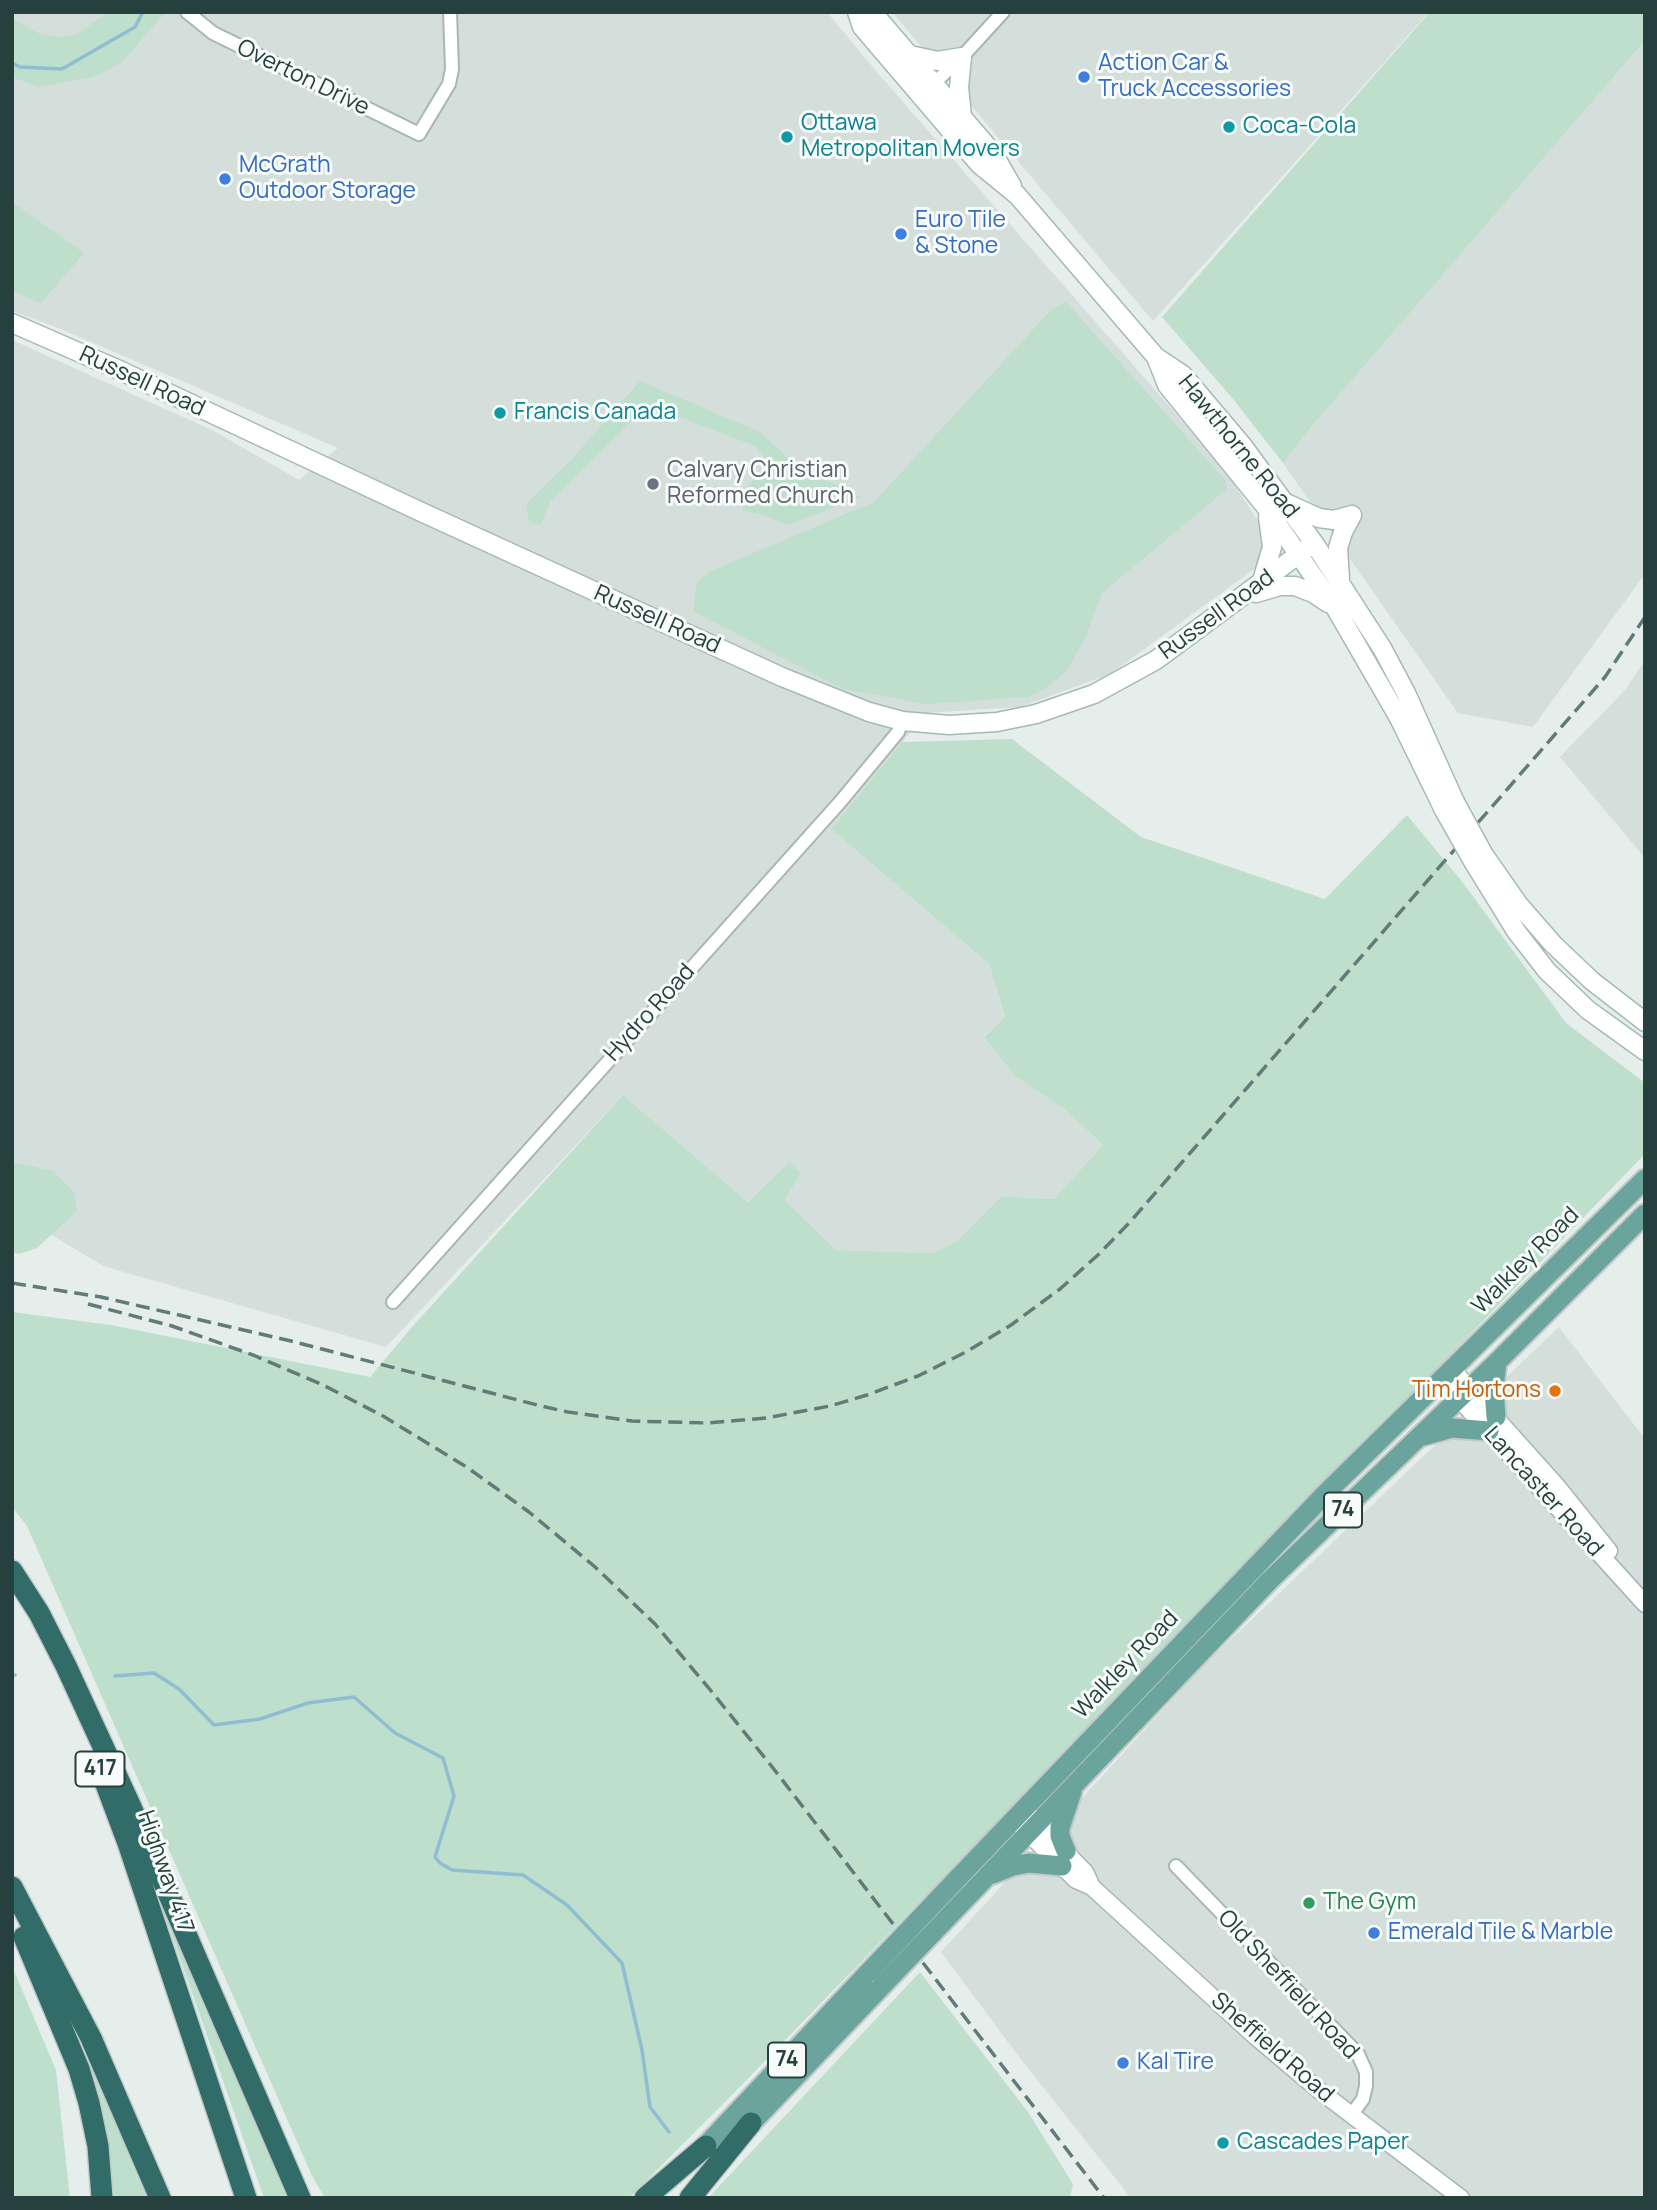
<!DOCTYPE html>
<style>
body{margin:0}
#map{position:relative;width:1657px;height:2210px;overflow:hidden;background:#e6eeec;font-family:Manrope,sans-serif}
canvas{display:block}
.frame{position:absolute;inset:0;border:14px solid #25403d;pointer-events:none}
</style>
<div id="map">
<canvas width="1657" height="2210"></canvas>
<div class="frame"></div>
</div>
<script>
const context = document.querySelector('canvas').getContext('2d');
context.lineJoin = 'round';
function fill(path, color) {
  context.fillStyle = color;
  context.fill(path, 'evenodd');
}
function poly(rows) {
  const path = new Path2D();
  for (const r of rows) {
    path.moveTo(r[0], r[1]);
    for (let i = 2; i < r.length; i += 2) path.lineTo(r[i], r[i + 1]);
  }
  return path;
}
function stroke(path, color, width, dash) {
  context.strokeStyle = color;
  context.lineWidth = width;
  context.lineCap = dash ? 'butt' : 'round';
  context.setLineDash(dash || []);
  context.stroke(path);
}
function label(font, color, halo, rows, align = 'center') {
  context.font = font + ' Manrope,sans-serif';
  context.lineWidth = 6;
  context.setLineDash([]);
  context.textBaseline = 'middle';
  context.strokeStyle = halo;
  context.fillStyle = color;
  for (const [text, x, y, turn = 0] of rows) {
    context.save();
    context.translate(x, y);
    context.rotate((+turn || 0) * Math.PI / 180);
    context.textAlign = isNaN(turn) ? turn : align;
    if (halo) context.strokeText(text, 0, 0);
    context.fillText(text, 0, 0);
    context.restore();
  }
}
fill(poly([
 [12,12,827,12,882,78,1226,471,1263,529,1261,564,1110,674,1020,707,926,713,831,829,989,964,1005,1018,984,1036,1016,1077,1064,1109,1103,1145,1054,1199,1001,1196,957,1241,933,1253,836,1250,785,1200,801,1173,789,1162,748,1202,623,1095,386,1347,103,1266,12,1211,12,340,214,431,299,480,338,448,58,328,12,311],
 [892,12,1429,12,1153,321],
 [1645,38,1645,574,1533,727,1458,713,1283,463,1308,431],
 [1645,660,1645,858,1560,757,1626,689],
 [1559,1327,1645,1439,1645,2198,1131,2198,1019,2057,941,1952,1204,1665]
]), '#d4dedb');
fill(poly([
 [109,12,167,12,159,19,125,59,109,70,89,78,38,87,12,77,12,19,40,34,60,37,77,34],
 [1430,12,1645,12,1645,40,1308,431,1283,463,1233,399,1162,317],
 [12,202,84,253,41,303,12,291],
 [1066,302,1225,480,1227,489,1102,593,1085,638,1066,672,1046,688,1028,697,926,704,843,689,694,612,696,583,711,571,874,502,1052,309],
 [640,381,760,432,802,471,847,489,861,497,787,525,760,514,744,511,739,503,741,492,758,476,765,462,763,455,755,446,648,405,550,502,541,524,537,525,529,522,526,504,572,459],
 [1012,739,1141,837,1325,899,1407,815,1464,884,1566,1023,1645,1083,1645,1154,731,2096,629,2198,325,2198,312,2176,27,1526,12,1507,12,1312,111,1325,370,1377,412,1327,623,1095,748,1202,789,1162,801,1173,785,1200,836,1250,933,1253,957,1241,1001,1196,1054,1199,1103,1145,1064,1109,1016,1077,984,1037,1005,1017,989,964,831,829,902,742],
 [12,1162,53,1171,74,1192,77,1211,37,1248,19,1254,12,1252],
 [152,1879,295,2198,264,2198],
 [12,1966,56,2070,70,2198,12,2198],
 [920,1972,1028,2112,1073,2184,1070,2198,708,2198],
 [89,2060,147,2198,107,2198,81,2064]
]), '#bfdfcd');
stroke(poly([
 [12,63,20,67,62,69,135,27,143,12],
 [12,1675,15,1675],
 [115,1676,154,1673,179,1689,214,1725,260,1719,308,1703,354,1697,395,1733,443,1758,454,1796,435,1857,440,1863,452,1870,523,1875,567,1905,622,1963,642,2050,650,2107,669,2132]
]), '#90bdd1', 3.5);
const minor = poly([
 [187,12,213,33,419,134,449,84,452,69,450,12],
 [928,89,962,57,1003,12],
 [393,1302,841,801,898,732,902,721],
 [1176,1866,1358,2054,1366,2072,1366,2086,1363,2099,1352,2114]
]);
const tertiary = poly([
 [1452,1369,1556,1485,1609,1551],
 [1441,1379,1645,1604],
 [1024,1809,1085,1872,1092,1887],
 [1021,1826,1076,1880,1092,1887,1256,2037,1320,2091,1461,2198]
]);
const secondary = poly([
 [857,12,862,27,979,164,1017,195,1156,357,1183,375,1243,446,1314,543,1382,648,1406,693,1455,802],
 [868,12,876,16,993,153,1012,186],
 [910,55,938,61,962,57,959,87,962,116],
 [12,323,117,369,417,510,782,677,869,712,902,721,949,725,997,722,1036,714,1094,694,1156,660,1314,543],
 [1156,357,1167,385,1265,506,1336,609,1399,718,1444,810],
 [1286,503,1319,518,1334,520,1352,515],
 [1340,578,1338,548,1343,532,1352,515],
 [1261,584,1272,547,1268,517],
 [1256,593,1280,586,1295,586,1313,593,1328,603],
 [1484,855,1519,905,1553,944,1592,981,1645,1022],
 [1474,863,1516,931,1547,971,1588,1010,1645,1051]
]);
const primary = poly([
 [1496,1417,1494,1389,1497,1362],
 [1423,1436,1452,1428,1489,1431],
 [1066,1851,1060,1836,1060,1828,1072,1792],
 [993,1874,1013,1866,1029,1863,1062,1866],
 [958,1878,1324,1495,1645,1179],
 [971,1893,1269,1581,1497,1362,1645,1214],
 [740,2135,879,1989],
 [696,2156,868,1973]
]);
const motorway = poly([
 [12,1571,39,1613,66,1666,131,1807,300,2198],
 [104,1779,128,1843,246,2198],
 [12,1887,91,2038,160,2198],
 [24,1937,79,2069,89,2103,98,2146,102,2198],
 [645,2198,706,2146],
 [690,2198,751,2123]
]);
stroke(minor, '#a8b6b4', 16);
stroke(tertiary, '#a8b6b4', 19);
stroke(secondary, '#a4bab5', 21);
stroke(primary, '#c2cac9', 23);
stroke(motorway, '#c2cac9', 24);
stroke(minor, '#fff', 12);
stroke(tertiary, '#fff', 16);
stroke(secondary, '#fff', 18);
stroke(primary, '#6ba39d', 19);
stroke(motorway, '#316c69', 21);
stroke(poly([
 [12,1283,101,1297,291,1341,541,1406,568,1412,632,1421,708,1423,766,1418,830,1406,867,1395,918,1376,966,1352,1011,1325,1060,1289,1099,1254,1130,1222,1605,677,1645,617],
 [88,1304,172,1326,253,1355,321,1384,383,1416,468,1468,529,1512,594,1566,655,1624,712,1692,773,1768,1104,2198]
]), '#607b78', 3.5, [14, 7]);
const secondaryBridge = poly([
 [1455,802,1484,855],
 [1444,810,1474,863]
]);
const primaryBridge = poly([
 [868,1973,958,1878],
 [879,1989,971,1893]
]);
stroke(secondaryBridge, '#a4bab5', 21, []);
stroke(primaryBridge, '#c2cac9', 23, []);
stroke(secondaryBridge, '#fff', 18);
stroke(primaryBridge, '#6ba39d', 19);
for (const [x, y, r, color] of [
 [1084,77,7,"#3f7fe0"],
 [1229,127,7,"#0f9aa8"],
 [787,137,7,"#0f9aa8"],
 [225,179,7,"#3f7fe0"],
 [901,234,7,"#3f7fe0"],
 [500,413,7,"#0f9aa8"],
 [653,484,7,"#6b7280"],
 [1555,1391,7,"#e8710a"],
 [1309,1903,7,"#2e9e5b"],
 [1374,1933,7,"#3f7fe0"],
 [1123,2063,7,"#3f7fe0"],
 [1223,2143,7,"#0f9aa8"]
]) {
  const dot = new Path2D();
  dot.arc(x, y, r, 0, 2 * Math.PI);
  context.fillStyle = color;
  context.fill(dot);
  stroke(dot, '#f7fbf9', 2.5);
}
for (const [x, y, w] of [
 [1343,1510,38],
 [100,1769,49],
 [787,2060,38]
]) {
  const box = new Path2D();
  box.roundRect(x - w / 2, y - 17.5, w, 35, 5);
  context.fillStyle = '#f7fbf9';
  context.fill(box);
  stroke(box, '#25403d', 2);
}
label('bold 21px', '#25403d', null, [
 ["74",1343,1510],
 ["417",100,1769],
 ["74",787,2060]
]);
label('23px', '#366cbe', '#f7fbf9', [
 ["Action Car &",1098,64],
 ["Truck Accessories",1098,90],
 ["McGrath",239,166],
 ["Outdoor Storage",239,192],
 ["Euro Tile",915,221],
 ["& Stone",915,247],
 ["Emerald Tile & Marble",1388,1933],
 ["Kal Tire",1137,2063]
], 'left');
label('23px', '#25403d', '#f7fbf9', [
 ["Overton Drive",303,78,26],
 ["Russell Road",142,382,25],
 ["Hawthorne Road",1238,447,51],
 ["Russell Road",1217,615,-36],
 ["Russell Road",657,620,24],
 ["Hydro Road",650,1013,-48],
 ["Walkley Road",1526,1261,-45],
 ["Lancaster Road",1543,1492,48],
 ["Walkley Road",1126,1665,-46],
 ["Highway 417",165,1872,71],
 ["Old Sheffield Road",1288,1985,47],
 ["Sheffield Road",1272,2048,41]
]);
label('23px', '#0d838f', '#f7fbf9', [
 ["Ottawa",801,124],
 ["Metropolitan Movers",801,150],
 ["Coca-Cola",1243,127],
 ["Francis Canada",514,413],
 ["Cascades Paper",1237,2143]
], 'left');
label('23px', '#5b616d', '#f7fbf9', [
 ["Calvary Christian",667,471],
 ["Reformed Church",667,497]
], 'left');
label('23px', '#c56008', '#f7fbf9', [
 ["Tim Hortons",1541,1391]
], 'right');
label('23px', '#27864d', '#f7fbf9', [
 ["The Gym",1323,1903]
], 'left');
</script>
